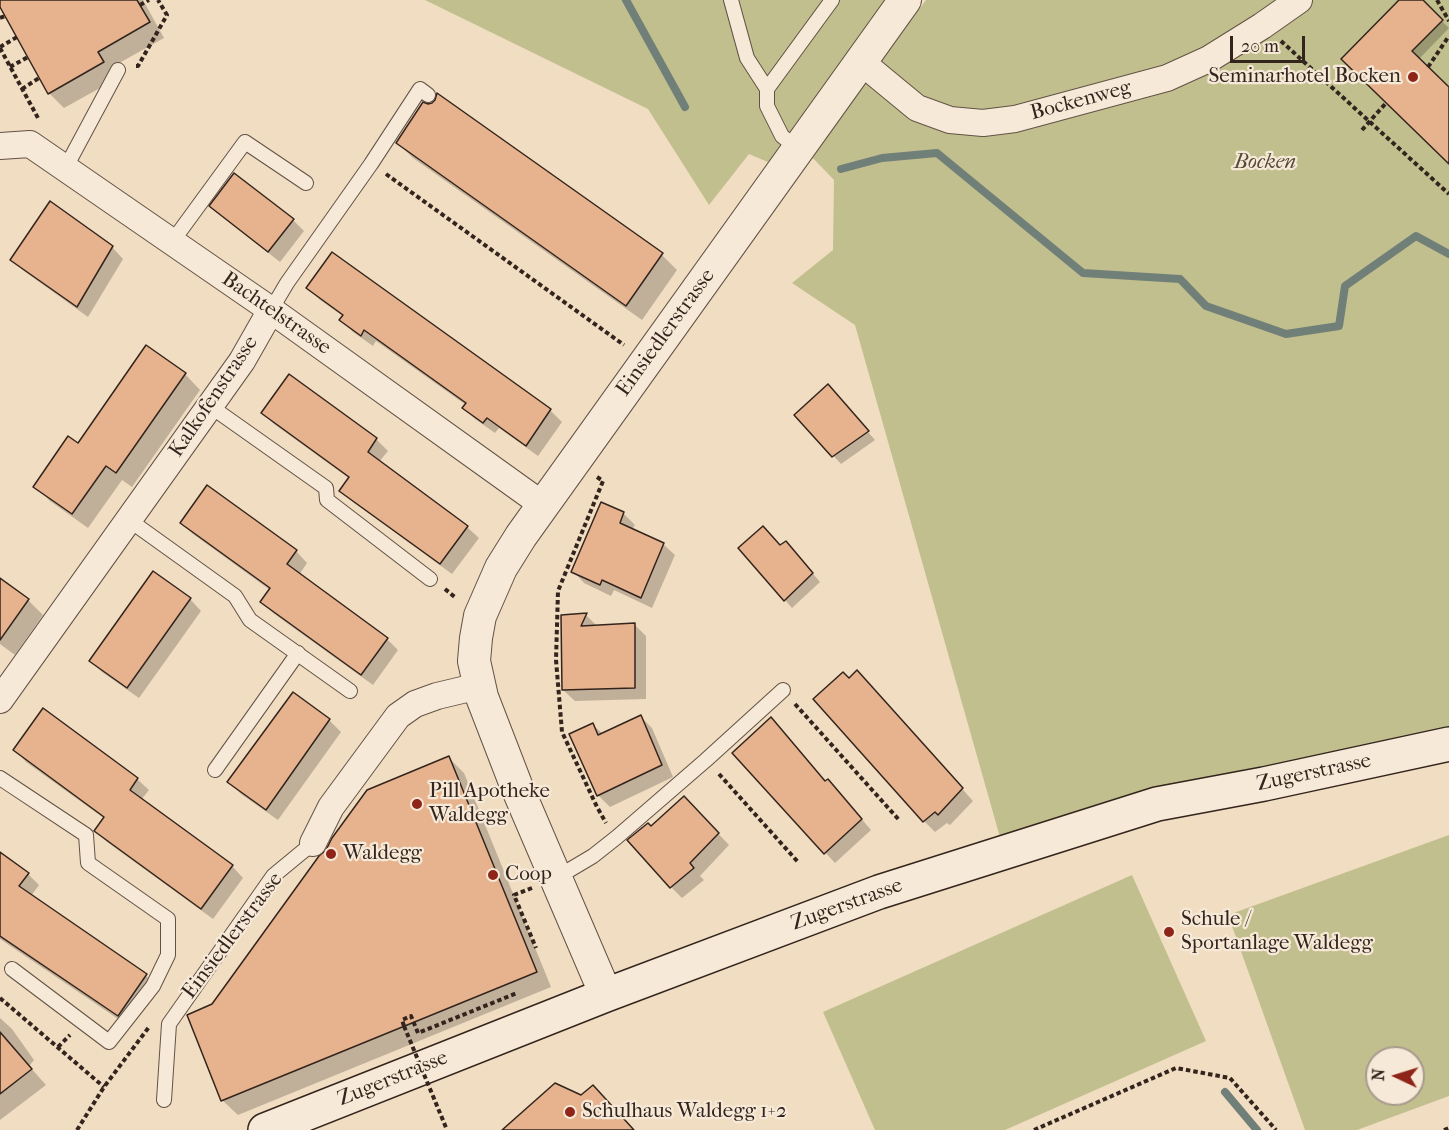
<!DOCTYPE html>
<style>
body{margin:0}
#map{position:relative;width:1449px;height:1130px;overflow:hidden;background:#f1ddc1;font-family:"IM FELL French Canon",serif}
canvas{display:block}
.north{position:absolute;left:1365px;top:1046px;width:60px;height:60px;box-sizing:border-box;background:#f6e9d7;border:2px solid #a89a8d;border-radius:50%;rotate:274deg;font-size:16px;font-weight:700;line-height:24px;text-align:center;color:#33241d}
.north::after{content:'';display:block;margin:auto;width:21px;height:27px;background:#8f2418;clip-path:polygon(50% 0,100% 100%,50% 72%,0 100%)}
.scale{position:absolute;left:1230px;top:36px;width:75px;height:27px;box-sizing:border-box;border:3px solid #33241d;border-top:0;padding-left:8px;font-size:18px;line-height:21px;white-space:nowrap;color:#33241d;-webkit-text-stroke:4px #f6e9d7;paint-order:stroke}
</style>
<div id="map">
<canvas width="1449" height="1130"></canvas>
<div class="north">N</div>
<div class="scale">20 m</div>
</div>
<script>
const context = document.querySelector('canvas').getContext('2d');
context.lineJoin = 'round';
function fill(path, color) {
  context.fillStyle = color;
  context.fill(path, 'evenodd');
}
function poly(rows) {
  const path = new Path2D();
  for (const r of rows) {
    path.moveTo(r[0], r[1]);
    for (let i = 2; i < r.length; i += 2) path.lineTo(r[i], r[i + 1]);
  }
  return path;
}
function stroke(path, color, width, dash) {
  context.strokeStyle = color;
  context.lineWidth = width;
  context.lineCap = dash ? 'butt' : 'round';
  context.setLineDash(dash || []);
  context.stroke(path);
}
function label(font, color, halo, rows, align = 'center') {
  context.font = font + ' "IM FELL French Canon",serif';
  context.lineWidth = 4.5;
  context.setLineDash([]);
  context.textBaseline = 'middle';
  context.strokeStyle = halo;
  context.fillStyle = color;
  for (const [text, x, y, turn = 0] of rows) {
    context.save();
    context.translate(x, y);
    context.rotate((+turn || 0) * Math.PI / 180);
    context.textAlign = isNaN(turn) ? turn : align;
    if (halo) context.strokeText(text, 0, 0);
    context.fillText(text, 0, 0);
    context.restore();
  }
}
fill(poly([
 [425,0,905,0,784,169,749,154,709,205,648,109],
 [926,0,1449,0,1449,734,1007,862,855,325,792,283,833,250,834,180,809,154,883,59],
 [1449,835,1449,1096,1357,1130,1305,1130,1228,915],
 [1377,1058,1413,1058,1413,1094,1377,1094],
 [1132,875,1206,1041,1005,1130,875,1130,823,1012]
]), '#c1bf8e');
fill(poly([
 [0,0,143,0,164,38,112,67,118,78,64,108,49,93,0,5],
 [1401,0,1420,0,1449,28,1419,59,1449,89,1449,163,1343,59],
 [438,96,662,255,677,270,642,320,413,158,398,143,433,104],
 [211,206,293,220,304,231,280,262,223,217],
 [112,247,123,259,88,317,24,271,12,260],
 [333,254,550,410,562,422,538,456,499,428,495,433,475,419,464,408,466,405,376,341,373,346,353,332,341,320,344,317,320,300,308,288],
 [185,374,200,390,132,487,122,480,88,528,50,501,35,486,78,445],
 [289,376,376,439,388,451,379,462,467,527,479,538,452,574,353,502,341,491,350,479,274,424,263,413],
 [835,394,875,440,841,464,796,415],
 [623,513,635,525,632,530,663,544,675,555,652,608,614,590,611,596,584,583,573,571],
 [182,523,296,551,307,563,299,575,387,639,398,650,373,685,273,613,262,602,270,590,193,534],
 [781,547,793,550,820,582,792,608,785,600],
 [154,573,190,599,201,611,139,698,102,672,91,661],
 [0,580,28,600,43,615,15,655,0,644],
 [586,615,597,626,635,625,646,636,646,699,575,701,563,690,562,616],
 [849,680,869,684,973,801,950,825,947,823,935,832,924,821],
 [293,694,329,720,341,732,278,820,241,794,229,782],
 [641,717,652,728,673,777,610,807,598,795,593,725,603,734],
 [15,750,137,779,149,790,141,800,232,866,243,878,213,919,107,842,96,831,105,819,26,762],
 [734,753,826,782,837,790,871,830,835,863],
 [449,758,464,773,551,987,238,1115,222,1100,213,1005],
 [695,809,729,845,700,876,704,880,682,898,671,887,651,828],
 [0,854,28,874,39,885,31,896,146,976,158,987,130,1027,0,939],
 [0,1018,12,1029,34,1060,29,1066,46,1085,0,1120]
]), '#0003');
stroke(poly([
 [626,0,685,107],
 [841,169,882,158,937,153,1083,273,1180,279,1206,306,1286,334,1339,326,1345,286,1416,236,1449,254],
 [1225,1092,1257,1130]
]), '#717f79', 8);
const building = poly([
 [0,0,137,0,150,22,98,52,104,62,48,94,0,7,0,0],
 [1399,0,1423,0,1443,20,1412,51,1449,87,1449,164,1341,59,1399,0],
 [437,93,663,253,626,306,396,143,423,102,428,104,432,103,435,100,437,93],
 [234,173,294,219,268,252,209,206,234,173],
 [50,201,113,246,77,307,10,260,50,201],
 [332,252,551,409,526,446,487,418,483,423,462,408,466,403,364,330,361,336,339,320,343,315,306,288,332,252],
 [146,345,186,373,116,473,106,466,72,514,33,487,68,436,78,443,146,345],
 [289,374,377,438,368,452,468,526,440,564,339,491,349,477,261,413,289,374],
 [828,384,869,431,832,457,794,415,828,384],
 [207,485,297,550,287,564,388,638,361,675,260,602,270,588,180,523,207,485],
 [601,502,624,512,620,523,664,543,641,598,602,580,600,585,571,572,601,502],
 [763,526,780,545,786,541,813,573,784,601,738,548,763,526],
 [153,571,191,598,127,688,89,661,153,571],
 [0,578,29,599,0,640,0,578],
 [587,613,581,626,635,623,635,688,562,690,561,615,587,613],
 [857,670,963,788,938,815,935,812,923,822,813,699,843,672,849,678,857,670],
 [293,692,330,719,266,810,227,782,293,692],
 [43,708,138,778,130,790,233,865,201,909,94,831,104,817,13,750,43,708],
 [641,715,662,765,597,796,569,734,593,723,598,735,641,715],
 [771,717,825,781,828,779,862,819,824,854,732,753,771,717],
 [449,756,537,972,221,1101,187,1015,212,1004,319,856,326,850,332,838,367,790,449,756],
 [684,796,719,833,690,863,694,868,670,888,627,840,648,823,651,826,684,796],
 [0,852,29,873,19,886,147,974,118,1016,0,936,0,852],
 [0,1032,32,1069,0,1094,0,1032],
 [555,1083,581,1095,593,1085,634,1130,502,1130,555,1083]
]);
fill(building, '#e6b38e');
stroke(building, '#33241d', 1.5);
const service = poly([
 [731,0,747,58,767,89],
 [798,149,782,136,767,106,767,89,832,0],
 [65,169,118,70],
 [172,242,245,142,306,183],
 [271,310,287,283,371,164,420,89,428,95],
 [210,406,326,488,327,500,430,579],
 [129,520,235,596,250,620,350,691],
 [215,770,298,653],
 [0,778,86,835,88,863,168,919,168,955,153,986,109,1042,12,969],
 [556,878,593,856,617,837,706,760,783,690],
 [164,1100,169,1024,273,876,313,843]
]);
const minor = poly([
 [860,61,917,108,950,120,983,123,1015,119,1167,78,1209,59,1262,26,1299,0],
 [0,146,30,144,271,310,543,505],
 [0,700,242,361,271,310],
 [313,843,331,807,398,716,415,704,437,696,479,686]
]);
const tertiary = poly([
 [606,995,516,785,482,697,474,661,476,638,480,616,501,568,521,536,905,0]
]);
const secondary = poly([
 [265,1130,606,995,879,892,1157,804,1264,784,1449,744]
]);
stroke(service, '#625246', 16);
stroke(minor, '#625246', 28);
stroke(tertiary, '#625246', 34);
stroke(secondary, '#33241d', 36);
stroke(poly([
 [1437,0,1449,21],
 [140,5,149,0],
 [0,18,5,16],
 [1281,41,1449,194],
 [0,47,17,37],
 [0,48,38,118,37,120],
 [136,66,138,66,167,15,158,0],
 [10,67,28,57],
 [1428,67,1449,36],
 [22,89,39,78],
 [1362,130,1386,103],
 [386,174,624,345],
 [597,477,603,481,558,591,556,660,562,732,597,807,606,823],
 [445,589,456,598],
 [795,704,900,821],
 [719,774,798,862],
 [532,888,514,895,536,948],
 [0,998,104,1087],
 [404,1026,402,1020,411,1016,418,1033,517,993],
 [58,1047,70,1035],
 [77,1130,104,1087,149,1027],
 [1034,1130,1176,1068,1230,1078,1276,1130],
 [1444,1130,1449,1128]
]), '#33241d', 4, [4.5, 3]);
stroke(service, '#f6e9d7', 14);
stroke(minor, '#f6e9d7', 26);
stroke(tertiary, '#f6e9d7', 32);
stroke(secondary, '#f6e9d7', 33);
stroke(poly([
 [404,1026,447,1130]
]), '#33241d', 4, [4.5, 3]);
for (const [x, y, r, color] of [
 [1413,77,6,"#8f2418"],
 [417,804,6,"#8f2418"],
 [331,854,6,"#8f2418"],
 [493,875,6,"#8f2418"],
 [1169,932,6,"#8f2418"],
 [570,1112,6,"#8f2418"]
]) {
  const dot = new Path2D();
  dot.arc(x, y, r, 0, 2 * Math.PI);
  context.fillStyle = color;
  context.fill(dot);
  stroke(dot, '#f6e9d7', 2);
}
label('21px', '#33241d', '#f6e9d7', [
 ["Seminarhotel Bocken",1401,77,"right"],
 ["Pill Apotheke",429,792],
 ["Waldegg",429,816],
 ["Waldegg",343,854],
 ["Coop",505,875],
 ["Schule /",1181,920],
 ["Sportanlage Waldegg",1181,944],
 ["Schulhaus Waldegg 1+2",582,1112]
], 'left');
label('21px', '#33241d', '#f6e9d7', [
 ["Bockenweg",1081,101,-15],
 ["Bachtelstrasse",276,314,35],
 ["Einsiedlerstrasse",666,333,-54],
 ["Kalkofenstrasse",214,397,-56],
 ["Zugerstrasse",1314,773,-12],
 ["Zugerstrasse",847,905,-20],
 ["Einsiedlerstrasse",233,936,-53],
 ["Zugerstrasse",393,1079,-22]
]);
label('italic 21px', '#564b39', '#f6e9d7', [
 ["Bocken",1265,163]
]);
</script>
